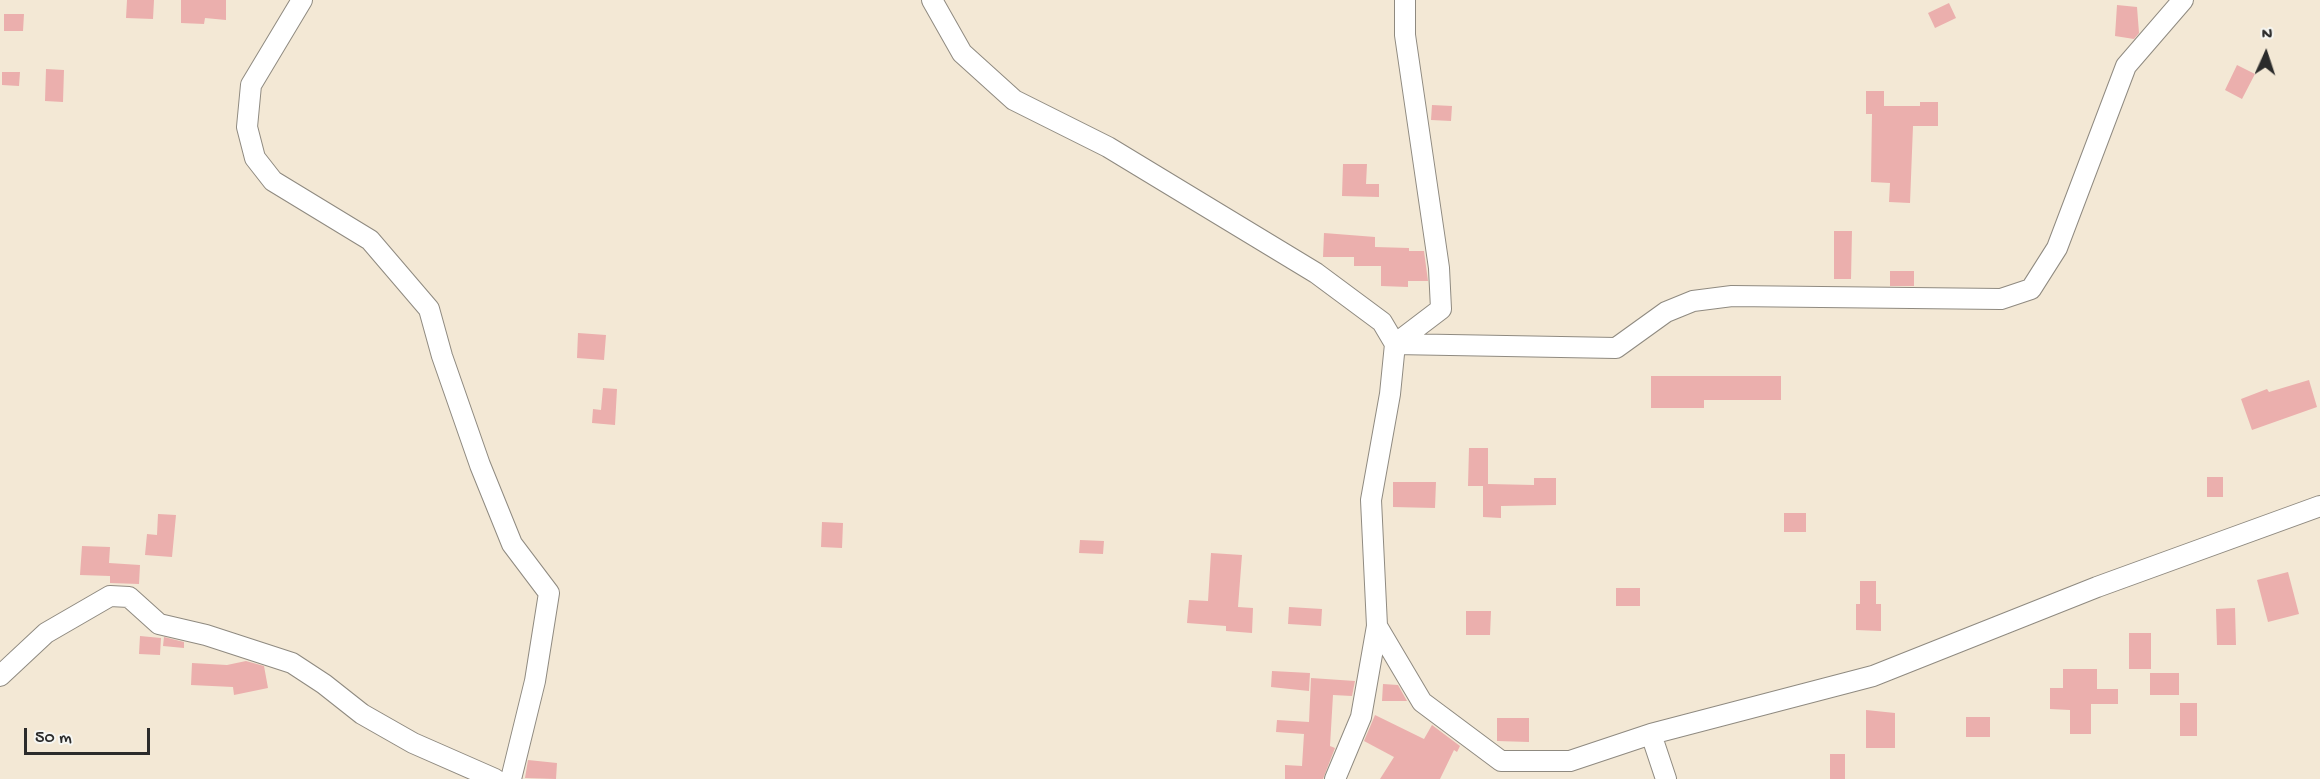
<!DOCTYPE html>
<style>
body{margin:0}
#map{position:relative;width:2320px;height:779px;overflow:hidden;background:#f3e8d5;font-family:"Gochi Hand",sans-serif}
canvas{display:block}
.north{position:absolute;left:2236px;top:24px;width:60px;height:60px;-webkit-text-stroke:4px #f6f6f2;paint-order:stroke;rotate:3deg;font-size:16px;font-weight:700;line-height:24px;text-align:center;color:#2b2b2b}
.north::after{content:'';display:block;margin:auto;width:21px;height:27px;background:#2b2b2b;clip-path:polygon(50% 0,100% 100%,50% 72%,0 100%)}
.scale{position:absolute;left:24px;top:728px;width:126px;height:27px;box-sizing:border-box;border:3px solid #2b2b2b;border-top:0;padding-left:8px;font-size:18px;line-height:21px;white-space:nowrap;color:#2b2b2b;-webkit-text-stroke:4px #f6f6f2;paint-order:stroke}
</style>
<div id="map">
<canvas width="2320" height="779"></canvas>
<div class="north">N</div>
<div class="scale">50 m</div>
</div>
<script>
const context = document.querySelector('canvas').getContext('2d');
context.lineJoin = 'round';
function fill(path, color) {
  context.fillStyle = color;
  context.fill(path, 'evenodd');
}
function poly(rows) {
  const path = new Path2D();
  for (const r of rows) {
    path.moveTo(r[0], r[1]);
    for (let i = 2; i < r.length; i += 2) path.lineTo(r[i], r[i + 1]);
  }
  return path;
}
function stroke(path, color, width, dash) {
  context.strokeStyle = color;
  context.lineWidth = width;
  context.lineCap = dash ? 'butt' : 'round';
  context.setLineDash(dash || []);
  context.stroke(path);
}
fill(poly([
 [127,0,154,0,153,19,126,18],
 [181,0,226,0,226,20,205,18,204,24,181,23],
 [1949,3,1956,18,1935,28,1928,13],
 [2117,5,2137,7,2139,33,2134,39,2115,36],
 [4,14,24,14,23,31,4,31],
 [2237,65,2255,74,2242,99,2225,90],
 [46,69,64,70,63,102,45,101],
 [2,72,20,72,19,86,2,85],
 [1866,91,1884,91,1884,106,1920,106,1920,102,1938,102,1938,126,1913,126,1910,203,1889,202,1890,183,1871,182,1872,114,1866,114],
 [1432,105,1452,106,1451,121,1431,120],
 [1343,164,1367,164,1366,184,1379,184,1379,197,1342,196],
 [1834,231,1852,231,1851,279,1834,279],
 [1324,233,1375,237,1375,247,1409,248,1409,251,1424,251,1428,281,1408,281,1408,287,1381,286,1381,266,1354,266,1354,257,1323,257],
 [1890,271,1914,271,1914,286,1890,286],
 [578,333,606,335,604,360,577,358],
 [1651,376,1781,376,1781,400,1704,400,1704,408,1651,408],
 [2309,380,2317,407,2252,430,2241,399,2267,389,2269,392],
 [603,388,617,389,615,425,592,423,593,409,601,410],
 [1469,448,1488,448,1488,484,1534,485,1534,478,1556,478,1556,505,1501,506,1501,518,1483,517,1483,486,1468,486],
 [2207,477,2223,477,2223,497,2207,497],
 [1393,482,1436,482,1435,508,1393,507],
 [1784,513,1806,513,1806,532,1784,532],
 [158,514,176,515,172,557,145,555,147,534,157,535],
 [822,522,843,523,842,548,821,547],
 [1080,540,1104,541,1103,554,1079,553],
 [82,546,110,547,109,563,140,565,139,584,110,583,110,576,80,575],
 [1211,553,1242,555,1238,607,1253,608,1252,633,1226,631,1226,626,1187,623,1189,600,1208,601],
 [2288,572,2299,614,2268,622,2257,580],
 [1860,581,1876,581,1876,604,1881,604,1881,631,1856,630,1856,604,1860,604],
 [1616,588,1640,588,1640,606,1616,606],
 [1289,607,1322,609,1321,626,1288,624],
 [2235,608,2236,645,2217,645,2216,609],
 [1466,611,1491,611,1490,635,1466,635],
 [2129,633,2151,633,2151,669,2129,669],
 [140,636,161,638,160,655,139,654],
 [164,637,184,642,184,648,163,646],
 [246,661,264,666,268,688,234,695,233,687,191,685,192,663,227,665],
 [2063,669,2097,669,2097,689,2118,689,2118,704,2091,704,2091,734,2070,734,2070,710,2050,709,2050,688,2063,688],
 [1272,671,1310,673,1309,691,1271,687],
 [2150,673,2179,673,2179,695,2150,695],
 [1311,678,1355,681,1352,696,1333,695,1330,746,1335,748,1323,779,1285,779,1285,765,1302,766,1304,734,1276,732,1277,720,1309,722],
 [1383,684,1398,685,1407,701,1382,701],
 [2180,703,2197,703,2197,736,2180,736],
 [1866,710,1895,713,1895,748,1866,748],
 [1375,715,1424,739,1432,725,1460,746,1457,752,1454,750,1440,779,1380,779,1394,757,1364,741],
 [1966,717,1990,717,1990,737,1966,737],
 [1497,718,1529,718,1529,742,1497,741],
 [1830,754,1845,754,1845,779,1830,779],
 [528,760,557,763,556,779,525,778]
]), '#ebafad');
const street = poly([
 [302,0,251,85,247,127,255,158,273,181,370,240,429,309,442,356,480,465,512,544,549,593,535,681,511,779],
 [932,0,962,53,1014,100,1108,147,1316,273,1382,322,1395,344,1390,394,1371,500,1377,626,1361,717,1335,779],
 [1395,344,1616,348,1666,312,1693,301,1732,296,2001,299,2031,289,2057,248,2126,66,2183,0],
 [1395,344,1441,309,1439,268,1405,35,1405,0],
 [1377,626,1422,702,1501,761,1570,761,1651,734,1873,676,2097,587,2320,506],
 [0,676,46,633,110,596,129,597,159,624,206,635,292,663,324,684,362,714,413,743,495,779],
 [1651,734,1666,779]
]);
stroke(street, '#8f8a80', 22);
stroke(street, '#fff', 20);
</script>
